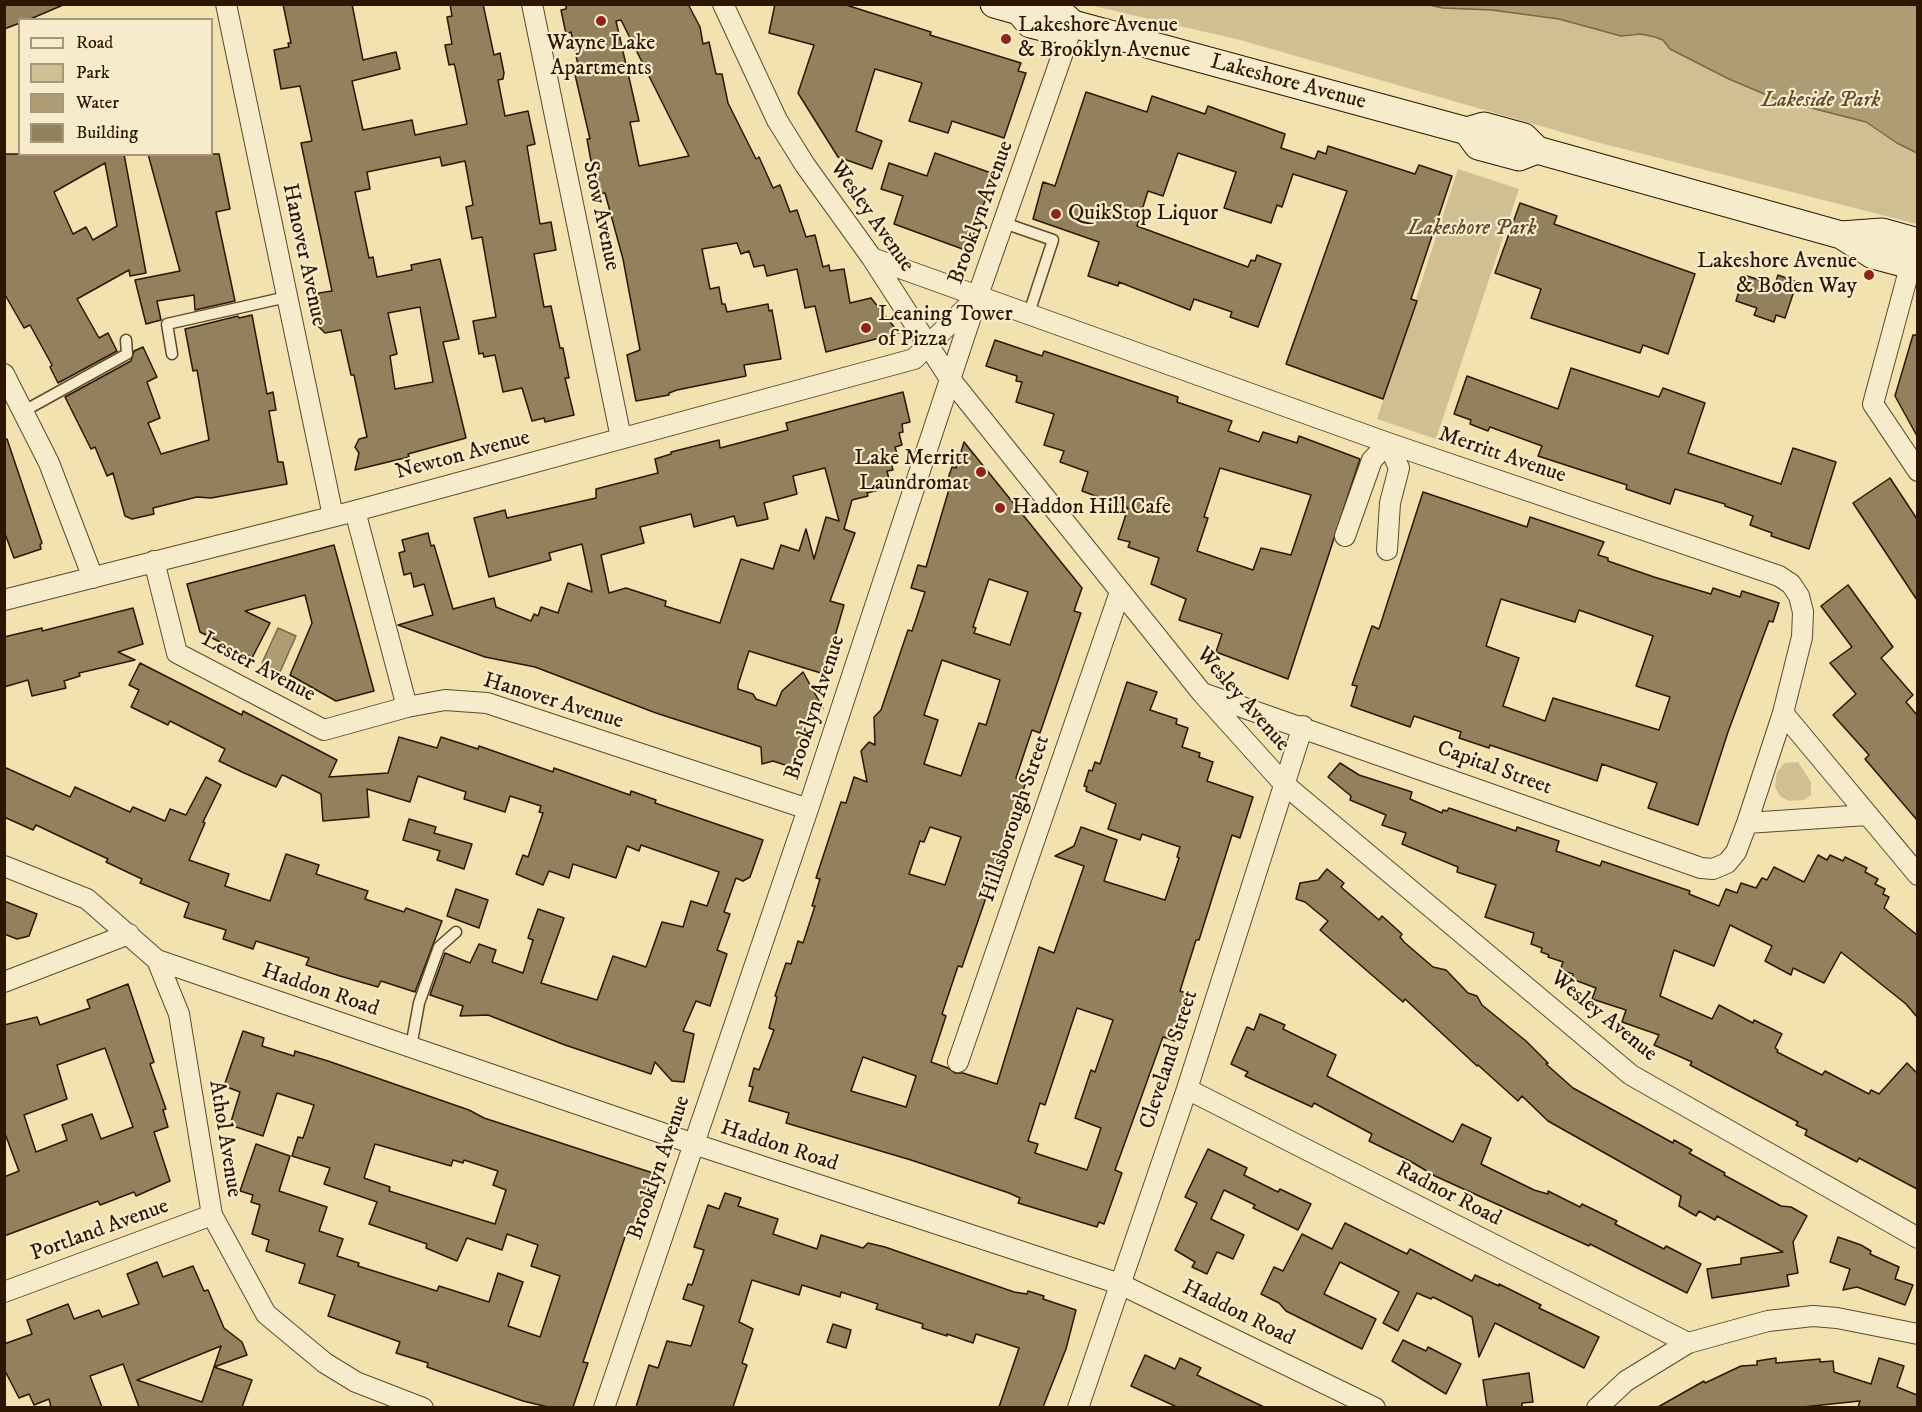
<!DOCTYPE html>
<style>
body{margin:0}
#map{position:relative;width:1922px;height:1412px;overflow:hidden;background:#f1e2b0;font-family:"IM FELL DW Pica",serif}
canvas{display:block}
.frame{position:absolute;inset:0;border:6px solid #2d1600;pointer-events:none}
.legend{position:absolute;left:18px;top:18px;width:195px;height:138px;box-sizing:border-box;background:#f6eccc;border:2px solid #a6967a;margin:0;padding:8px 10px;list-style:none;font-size:18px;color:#2d1600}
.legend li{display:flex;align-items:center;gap:12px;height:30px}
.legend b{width:30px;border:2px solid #a6967a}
</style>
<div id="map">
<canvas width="1922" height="1412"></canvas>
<div class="frame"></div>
<ul class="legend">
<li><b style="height:8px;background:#f6eccc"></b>Road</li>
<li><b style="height:16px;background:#d0bf92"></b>Park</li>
<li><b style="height:16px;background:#ae9d74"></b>Water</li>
<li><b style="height:16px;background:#93805c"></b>Building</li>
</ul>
</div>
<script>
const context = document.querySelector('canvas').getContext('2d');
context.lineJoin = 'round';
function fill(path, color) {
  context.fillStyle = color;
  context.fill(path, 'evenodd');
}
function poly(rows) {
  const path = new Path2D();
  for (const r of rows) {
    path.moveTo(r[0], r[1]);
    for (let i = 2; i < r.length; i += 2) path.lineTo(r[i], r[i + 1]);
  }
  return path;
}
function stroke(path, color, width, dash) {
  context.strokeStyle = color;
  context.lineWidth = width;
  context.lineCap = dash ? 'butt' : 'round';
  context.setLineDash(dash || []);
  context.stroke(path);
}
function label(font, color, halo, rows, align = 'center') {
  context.font = font + ' "IM FELL DW Pica",serif';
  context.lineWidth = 4.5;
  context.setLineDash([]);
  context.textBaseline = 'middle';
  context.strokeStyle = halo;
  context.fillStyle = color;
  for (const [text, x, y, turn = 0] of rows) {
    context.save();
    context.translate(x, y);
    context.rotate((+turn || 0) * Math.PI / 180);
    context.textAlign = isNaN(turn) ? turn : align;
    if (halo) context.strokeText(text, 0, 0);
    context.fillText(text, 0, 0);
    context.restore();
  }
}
fill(poly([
 [1089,5,1917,5,1917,224,1600,143,1240,40],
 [1458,169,1519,189,1436,439,1377,419],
 [1798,762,1811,782,1811,795,1804,800,1789,801,1780,796,1775,787,1777,772,1785,763]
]), '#d0bf92');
const water = poly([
 [1429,5,1917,5,1917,153,1897,143,1866,122,1776,99,1729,79,1670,49,1663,40,1655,37,1641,34,1621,36,1559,19,1492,10,1443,8,1429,5],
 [278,628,296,636,280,672,262,663,278,628]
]);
fill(water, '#ae9d74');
stroke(water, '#7a6746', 1.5);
const building = poly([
 [4,4,63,4,63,5,28,20,20,20,20,23,4,29,4,4],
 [283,4,352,4,363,60,396,52,400,69,352,81,363,130,412,120,415,135,467,124,455,67,454,64,449,65,445,45,452,44,447,17,452,16,450,4,483,4,494,55,500,53,504,73,503,79,498,80,505,116,528,111,535,144,527,146,540,224,551,222,556,250,534,254,544,307,551,306,560,348,563,348,569,378,565,378,574,415,545,422,544,418,532,421,522,388,503,392,495,355,484,357,483,353,479,354,473,321,496,317,482,237,472,239,466,207,473,205,465,161,442,166,440,157,367,172,370,189,355,192,369,258,373,257,377,277,412,270,411,265,440,259,459,339,443,342,466,438,408,454,409,457,355,470,359,453,355,447,359,439,367,437,354,375,351,375,341,330,325,333,317,325,320,320,318,308,311,302,319,293,332,291,301,143,312,141,300,86,281,89,274,50,289,47,288,43,291,43,283,4],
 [420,307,433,382,395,389,390,356,397,354,388,313,420,307],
 [566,4,688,4,700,27,703,44,709,42,716,74,722,74,728,103,756,159,759,157,773,188,780,185,790,212,797,210,806,237,815,235,823,267,829,265,830,271,844,269,850,303,871,298,899,333,826,352,815,306,805,308,797,269,767,276,764,265,754,267,749,251,741,254,737,243,702,249,710,289,719,287,722,304,725,304,727,312,768,304,769,311,772,310,781,359,744,365,746,376,677,390,669,393,669,395,636,401,627,355,640,350,623,259,605,193,600,194,596,171,593,172,587,139,590,139,573,66,578,65,571,32,566,34,561,10,566,9,566,4],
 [621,20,689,156,639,166,630,122,639,121,616,21,621,20],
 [775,4,843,4,931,32,930,35,1021,63,1018,71,1026,73,1004,138,952,121,948,133,909,121,922,83,875,69,856,131,882,141,872,169,838,157,798,93,814,45,769,33,775,4],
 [1086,92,1147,112,1152,96,1205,114,1208,106,1285,134,1281,148,1315,159,1318,151,1326,154,1328,146,1415,174,1419,165,1452,176,1411,299,1417,301,1383,399,1286,364,1347,191,1293,174,1282,207,1277,205,1271,223,1224,208,1236,172,1178,153,1163,196,1148,191,1137,226,1248,267,1251,260,1255,261,1257,255,1281,264,1258,327,1230,317,1232,312,1194,299,1190,310,1119,282,1118,286,1088,276,1099,242,1033,219,1043,182,1055,186,1086,92],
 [935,153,994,174,968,251,894,224,903,196,881,189,889,163,927,176,935,153],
 [4,154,124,154,146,273,130,276,129,270,77,299,99,338,108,333,117,351,58,383,50,367,52,365,30,325,24,328,4,293,4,154],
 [105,163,117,226,93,240,86,227,73,234,54,192,105,163],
 [148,154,219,154,230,209,216,212,235,301,195,310,194,295,157,301,161,320,146,324,135,280,180,271,148,154],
 [1520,203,1557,216,1554,224,1695,274,1668,354,1643,345,1640,353,1531,318,1541,289,1495,273,1520,203],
 [1744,275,1775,285,1778,275,1797,282,1785,318,1776,315,1774,322,1754,315,1757,308,1736,301,1744,275],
 [252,315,267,394,273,392,276,410,269,411,278,462,283,462,287,484,211,498,197,497,153,508,154,514,132,519,125,516,113,473,107,476,95,447,91,449,65,397,131,361,134,351,143,347,157,377,147,382,160,418,148,423,161,454,209,440,197,370,193,371,185,329,238,316,239,318,252,315],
 [1913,335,1917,335,1917,436,1895,396,1913,335],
 [995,340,1042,356,1044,351,1178,397,1177,402,1232,421,1228,431,1259,442,1263,432,1297,443,1299,436,1360,459,1288,679,1216,652,1222,634,1179,620,1186,599,1151,584,1159,558,1128,547,1130,542,1118,539,1128,508,1082,491,1088,472,1060,462,1064,451,1044,445,1054,414,1016,402,1022,382,1016,381,1017,376,986,366,995,340],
 [1220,468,1311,495,1291,555,1261,548,1253,570,1197,551,1208,518,1204,517,1220,468],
 [1571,368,1659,397,1663,388,1705,403,1688,453,1781,484,1793,448,1836,462,1809,549,1771,536,1772,533,1750,525,1753,516,1725,506,1725,504,1675,489,1670,504,1626,489,1627,485,1538,456,1542,446,1490,427,1488,431,1470,424,1471,420,1454,414,1467,376,1558,409,1571,368],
 [903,392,910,422,902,424,903,432,899,433,902,445,895,447,898,457,890,459,893,470,887,471,890,483,886,484,887,488,867,493,868,496,852,500,844,529,855,533,830,601,844,605,824,674,749,651,738,685,738,689,753,694,756,699,776,706,782,691,803,672,823,708,812,711,797,757,800,770,773,761,762,764,761,747,656,713,535,667,485,657,398,625,433,615,424,584,414,587,411,573,404,575,399,553,405,551,402,540,428,533,431,546,434,545,453,609,494,598,496,607,531,621,534,614,538,616,541,607,558,613,568,583,592,592,582,544,549,553,551,560,489,577,474,518,505,510,507,518,596,498,596,489,658,473,655,459,671,454,671,452,719,440,720,448,788,430,786,423,903,392],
 [825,468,839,521,826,517,814,559,806,529,799,551,781,545,773,569,741,559,720,623,665,606,666,601,626,588,609,593,601,555,644,543,640,527,691,514,694,527,734,516,737,526,768,519,764,503,797,494,793,476,825,468],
 [7,439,42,543,40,545,41,549,14,558,4,531,4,440,7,439],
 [964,442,1082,588,1074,611,1081,613,1040,733,1032,730,1016,778,1026,782,962,967,958,966,942,1014,946,1016,931,1062,948,1068,955,1073,963,1073,997,1084,1039,947,1054,953,1084,866,1055,856,1074,846,1081,827,1117,840,1104,881,1165,900,1179,858,1177,857,1180,847,1142,834,1140,840,1108,829,1116,804,1086,791,1087,787,1084,786,1089,770,1092,771,1095,762,1100,764,1127,682,1157,692,1150,710,1177,719,1176,724,1188,728,1182,747,1200,753,1199,757,1213,762,1207,781,1253,797,1240,838,1232,835,1199,940,1196,940,1180,991,1191,995,1175,1041,1163,1037,1115,1170,1122,1173,1104,1224,1099,1222,1097,1227,1018,1203,1020,1198,1009,1193,911,1160,786,1123,789,1113,749,1101,753,1087,749,1086,754,1068,759,1070,774,1030,769,1028,777,997,775,996,786,963,791,964,798,941,803,943,815,906,812,906,820,879,816,878,841,802,846,803,854,777,867,782,861,751,869,742,875,745,874,717,881,710,908,630,912,631,925,592,911,588,918,565,926,567,950,486,946,484,952,467,956,468,964,442],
 [989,579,1028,592,1010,645,974,633,976,628,973,627,989,579],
 [942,660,1000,680,986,725,979,723,961,776,924,764,938,720,924,715,942,660],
 [930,827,961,837,945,885,909,874,920,841,924,842,930,827],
 [1077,1008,1113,1020,1095,1072,1091,1070,1075,1118,1101,1128,1087,1170,1035,1153,1038,1144,1028,1141,1040,1103,1045,1105,1077,1008],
 [863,1057,916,1076,906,1107,851,1091,863,1057],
 [1890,478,1917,519,1917,600,1853,503,1890,478],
 [1423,492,1527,527,1530,517,1604,542,1598,555,1608,558,1608,561,1654,577,1711,594,1713,588,1740,597,1742,591,1779,603,1773,622,1769,621,1728,732,1698,825,1648,808,1657,783,1602,764,1597,781,1490,745,1489,748,1459,738,1461,732,1414,716,1410,727,1351,706,1357,686,1352,685,1372,626,1379,629,1423,492],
 [1501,599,1575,622,1579,610,1653,636,1636,686,1670,697,1659,730,1553,698,1545,721,1503,706,1519,658,1486,646,1501,599],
 [334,545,374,691,336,701,290,675,312,623,305,595,245,611,270,623,252,658,200,632,187,584,334,545],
 [1848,585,1893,647,1881,658,1913,695,1906,702,1917,715,1917,820,1865,759,1869,755,1833,715,1856,694,1830,663,1852,647,1821,606,1848,585],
 [133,608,143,644,118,652,135,660,79,673,80,676,64,681,66,688,32,696,28,680,4,687,4,637,42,628,42,631,133,608],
 [140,663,242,715,243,711,337,760,329,777,388,773,399,737,437,748,441,737,478,749,479,746,553,772,554,768,630,795,631,791,656,800,655,803,763,840,750,877,743,881,736,878,724,912,730,914,717,950,727,954,710,1006,696,1001,683,1031,694,1034,684,1082,672,1081,655,1062,651,1074,565,1045,488,1015,460,1016,463,1006,430,995,445,953,470,963,479,944,496,950,492,962,523,973,533,940,528,938,538,909,564,918,541,983,597,1000,613,956,646,967,662,922,683,927,691,901,707,906,719,872,641,845,639,851,627,846,616,878,573,864,569,878,549,871,543,885,516,874,523,855,528,857,543,813,539,812,541,806,510,796,505,812,464,799,466,792,418,776,410,802,367,789,369,817,323,821,321,794,285,776,282,775,276,787,242,772,219,761,225,749,170,721,168,725,131,707,139,690,129,685,140,663],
 [1340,763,1359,775,1412,792,1410,799,1442,813,1443,810,1447,811,1449,808,1516,831,1517,827,1559,841,1556,851,1600,866,1602,861,1690,891,1689,894,1719,906,1726,889,1737,893,1741,883,1756,888,1762,878,1767,880,1774,867,1804,882,1818,855,1827,860,1830,855,1843,861,1845,857,1867,868,1865,872,1878,879,1875,884,1885,889,1883,894,1889,897,1884,908,1917,935,1917,1017,1906,1004,1841,952,1824,983,1793,968,1791,975,1765,961,1772,946,1730,925,1714,966,1674,950,1660,996,1712,1019,1719,1005,1753,1023,1754,1020,1782,1034,1775,1048,1778,1050,1777,1052,1822,1075,1825,1071,1869,1094,1871,1090,1879,1094,1907,1063,1917,1073,1917,1189,1859,1158,1857,1162,1805,1135,1807,1130,1796,1125,1798,1122,1690,1065,1692,1062,1654,1045,1659,1035,1622,1022,1626,1010,1592,999,1596,988,1572,979,1573,974,1560,970,1563,962,1548,957,1549,955,1541,952,1542,948,1531,944,1534,933,1485,917,1496,885,1457,872,1458,867,1402,844,1406,833,1382,825,1386,815,1350,800,1351,796,1328,777,1340,763],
 [4,767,70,797,75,787,130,812,133,807,165,821,170,809,186,815,206,777,221,785,203,822,205,823,189,860,229,874,225,886,270,901,286,854,319,865,316,874,368,891,365,899,404,912,406,908,442,921,415,992,381,981,378,987,340,976,306,965,309,958,256,941,253,949,223,939,226,930,184,917,189,903,140,883,142,879,106,862,108,859,74,843,36,825,33,830,4,817,4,767],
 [409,819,436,827,434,833,472,844,464,869,437,860,440,851,403,840,409,819],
 [1327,869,1344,883,1341,887,1379,920,1382,916,1402,934,1400,937,1404,942,1433,967,1446,970,1468,993,1477,996,1482,1005,1526,1041,1548,1063,1546,1064,1573,1088,1673,1143,1674,1140,1692,1150,1689,1153,1725,1173,1724,1175,1781,1206,1791,1207,1807,1216,1793,1242,1798,1273,1787,1275,1789,1286,1712,1298,1707,1269,1741,1264,1741,1258,1783,1252,1717,1216,1715,1220,1699,1211,1696,1216,1679,1206,1681,1196,1548,1121,1522,1096,1518,1101,1478,1065,1477,1066,1405,999,1403,1002,1320,930,1328,921,1305,902,1296,899,1300,883,1318,880,1327,869],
 [456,889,488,900,479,928,447,916,456,889],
 [4,901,37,914,29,936,17,939,4,934,4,901],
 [128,984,154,1062,150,1064,166,1109,163,1110,168,1127,154,1132,170,1181,136,1196,134,1192,100,1205,98,1201,4,1236,4,1177,19,1171,4,1131,4,1025,37,1017,40,1025,90,1008,87,1000,128,984],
 [105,1048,133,1127,101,1139,92,1114,62,1125,67,1140,36,1152,24,1115,67,1099,57,1065,105,1048],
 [1260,1014,1285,1025,1283,1029,1336,1055,1327,1076,1453,1142,1462,1124,1491,1138,1481,1164,1534,1190,1548,1194,1548,1191,1580,1207,1582,1204,1617,1221,1615,1224,1664,1249,1666,1246,1701,1264,1687,1293,1590,1244,1589,1246,1435,1176,1410,1161,1369,1141,1372,1134,1314,1103,1312,1107,1245,1076,1248,1072,1231,1064,1247,1027,1254,1030,1260,1014],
 [243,1031,264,1038,262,1046,294,1056,295,1051,328,1061,469,1110,484,1118,653,1173,635,1227,629,1225,583,1362,588,1363,573,1407,548,1407,523,1401,427,1367,428,1363,396,1353,400,1342,328,1316,335,1295,299,1283,305,1264,266,1251,269,1240,252,1234,260,1205,251,1202,253,1195,240,1191,256,1144,290,1156,279,1191,327,1207,319,1231,343,1239,337,1256,359,1263,358,1266,437,1291,439,1286,489,1302,498,1273,523,1282,508,1326,540,1337,560,1276,531,1266,538,1245,507,1234,502,1250,467,1238,457,1261,426,1248,427,1244,369,1224,377,1202,324,1184,330,1168,292,1156,298,1137,303,1138,314,1105,277,1093,263,1136,230,1125,240,1092,224,1086,243,1031],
 [375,1144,451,1166,453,1160,463,1163,464,1160,498,1171,493,1185,506,1190,495,1224,389,1191,390,1187,364,1178,375,1144],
 [1208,1149,1247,1168,1244,1175,1278,1192,1280,1189,1311,1204,1298,1230,1253,1208,1255,1205,1224,1190,1211,1219,1244,1235,1233,1259,1217,1252,1207,1274,1192,1267,1195,1262,1175,1250,1197,1203,1185,1197,1208,1149],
 [725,1193,741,1198,738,1206,778,1219,773,1234,817,1249,821,1235,863,1248,868,1243,885,1247,1014,1292,1027,1294,1028,1291,1044,1296,1043,1299,1076,1310,1066,1349,1043,1407,999,1407,1019,1348,976,1334,973,1343,947,1334,947,1336,922,1328,923,1324,876,1309,878,1304,841,1292,840,1297,802,1285,799,1295,752,1280,739,1322,753,1329,742,1363,747,1365,733,1407,636,1407,649,1365,658,1368,667,1341,691,1346,704,1306,683,1299,688,1284,692,1285,704,1250,694,1247,708,1205,719,1209,725,1193],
 [1345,1223,1407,1254,1410,1249,1472,1281,1475,1275,1499,1286,1499,1284,1541,1305,1539,1308,1599,1337,1584,1368,1495,1323,1479,1357,1472,1317,1433,1297,1431,1299,1417,1293,1398,1331,1383,1323,1399,1292,1340,1262,1324,1294,1376,1319,1362,1349,1286,1311,1279,1303,1261,1294,1274,1267,1283,1271,1302,1234,1332,1249,1345,1223],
 [1838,1237,1861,1245,1871,1251,1870,1254,1899,1267,1895,1279,1913,1285,1905,1305,1857,1287,1843,1290,1850,1269,1830,1262,1838,1237],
 [157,1262,163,1277,193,1266,204,1291,208,1290,224,1328,242,1342,247,1355,214,1367,221,1346,137,1380,202,1402,214,1367,252,1380,242,1407,139,1407,123,1364,90,1376,102,1407,51,1407,49,1399,34,1405,29,1394,19,1398,4,1369,4,1344,32,1334,27,1320,68,1304,74,1319,99,1310,102,1317,139,1304,127,1274,157,1262],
 [833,1324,851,1330,846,1348,827,1342,833,1324],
 [1403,1340,1426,1351,1428,1347,1461,1364,1446,1394,1392,1361,1403,1340],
 [1145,1355,1175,1369,1180,1358,1201,1368,1197,1375,1264,1407,1177,1407,1131,1386,1145,1355],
 [1776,1358,1776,1363,1820,1359,1820,1362,1833,1361,1834,1372,1871,1384,1879,1358,1904,1366,1897,1387,1917,1395,1917,1407,1858,1407,1860,1401,1803,1407,1658,1407,1704,1381,1705,1383,1741,1366,1757,1365,1757,1361,1776,1358],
 [1529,1373,1533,1402,1522,1403,1522,1407,1487,1407,1483,1380,1529,1373]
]);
fill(building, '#93805c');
stroke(building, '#2d1600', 1.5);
const lane = poly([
 [1004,223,1053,240,1029,313],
 [172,354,167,324,287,297],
 [24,411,127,354,126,340],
 [411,1047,419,1003,439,947,456,932]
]);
const street = poly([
 [226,4,333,516],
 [532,4,621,438],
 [723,4,777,120,805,165,872,258,950,379,1202,693,1284,784,1631,1075,1918,1238],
 [1914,252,1873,404,1918,471],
 [872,258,1388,443,1779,576,1791,584,1799,596,1803,612,1802,637,1783,713,1747,823,1736,852,1727,863,1713,869,1701,868,1202,693],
 [4,374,49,463,93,578],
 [355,511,407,707,445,700,487,703,808,809],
 [1345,536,1372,460,1388,443,1399,468,1390,503,1387,550],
 [154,561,177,653,324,730,407,707],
 [4,600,355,511,914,359,975,299],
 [1783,713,1918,875],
 [1747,823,1867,815],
 [4,866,87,899,157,960,179,1014,212,1215,266,1314,325,1363,356,1382,423,1408],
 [157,960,694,1144,1120,1284,1375,1408],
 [4,982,129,934],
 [958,1062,1120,592],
 [1187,1089,1688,1343],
 [4,1292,212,1215],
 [604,1408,808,809,978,295,1073,24],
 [1078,1408,1187,1089,1303,726],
 [1597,1408,1626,1381,1688,1343,1768,1321,1813,1316,1837,1318,1918,1334]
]);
const secondary = poly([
 [994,4,1019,11,1036,5,1057,10,1073,24],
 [1019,11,1030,24,1050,29,1073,24,1467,131,1484,126,1524,137,1537,150,1841,235,1873,255,1918,267],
 [1467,131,1478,146,1519,157,1537,150],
 [1841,235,1882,232,1918,242]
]);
stroke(lane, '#5e492c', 13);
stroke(street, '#5e492c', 22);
stroke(secondary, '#2d1600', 29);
stroke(lane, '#f6eccc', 10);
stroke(street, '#f6eccc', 20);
stroke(secondary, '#f6eccc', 27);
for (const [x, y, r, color] of [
 [601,21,6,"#8f2418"],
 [1006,39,6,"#8f2418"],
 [1056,214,6,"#8f2418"],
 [1869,275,6,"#8f2418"],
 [866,328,6,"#8f2418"],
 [981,472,6,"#8f2418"],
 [1000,508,6,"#8f2418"]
]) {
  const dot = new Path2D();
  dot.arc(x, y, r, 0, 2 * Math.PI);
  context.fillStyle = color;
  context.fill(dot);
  stroke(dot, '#f6eccc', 2);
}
label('22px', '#2d1600', '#f6eccc', [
 ["Lakeshore Avenue",1018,26],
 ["& Brooklyn Avenue",1018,51],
 ["Wayne Lake",601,44,"center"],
 ["Apartments",601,69,"center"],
 ["QuikStop Liquor",1068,214],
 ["Lakeshore Avenue",1857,262,"right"],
 ["& Boden Way",1857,287,"right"],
 ["Leaning Tower",878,315],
 ["of Pizza",878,340],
 ["Lake Merritt",969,459,"right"],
 ["Laundromat",969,484,"right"],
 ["Haddon Hill Cafe",1012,508]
], 'left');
label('22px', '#2d1600', '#f6eccc', [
 ["Lakeshore Avenue",1288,83,15],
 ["Brooklyn Avenue",982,213,-70],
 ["Stow Avenue",600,216,78],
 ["Wesley Avenue",871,217,55],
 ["Hanover Avenue",303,255,78],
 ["Newton Avenue",463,456,-15],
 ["Merritt Avenue",1502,456,19],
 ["Lester Avenue",258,668,28],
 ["Wesley Avenue",1242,700,49],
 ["Hanover Avenue",553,702,17],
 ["Brooklyn Avenue",816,708,-72],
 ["Capital Street",1494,769,20],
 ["Hillsborough Street",1016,819,-71],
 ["Haddon Road",320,991,19],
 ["Wesley Avenue",1603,1017,39],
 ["Cleveland Street",1170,1060,-72],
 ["Athol Avenue",224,1139,81],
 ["Haddon Road",779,1147,18],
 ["Brooklyn Avenue",660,1168,-71],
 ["Radnor Road",1448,1195,27],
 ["Portland Avenue",100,1231,-20],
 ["Haddon Road",1238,1314,26]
]);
label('italic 22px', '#5e492c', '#f6eccc', [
 ["Lakeside Park",1821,101],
 ["Lakeshore Park",1472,229]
]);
</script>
